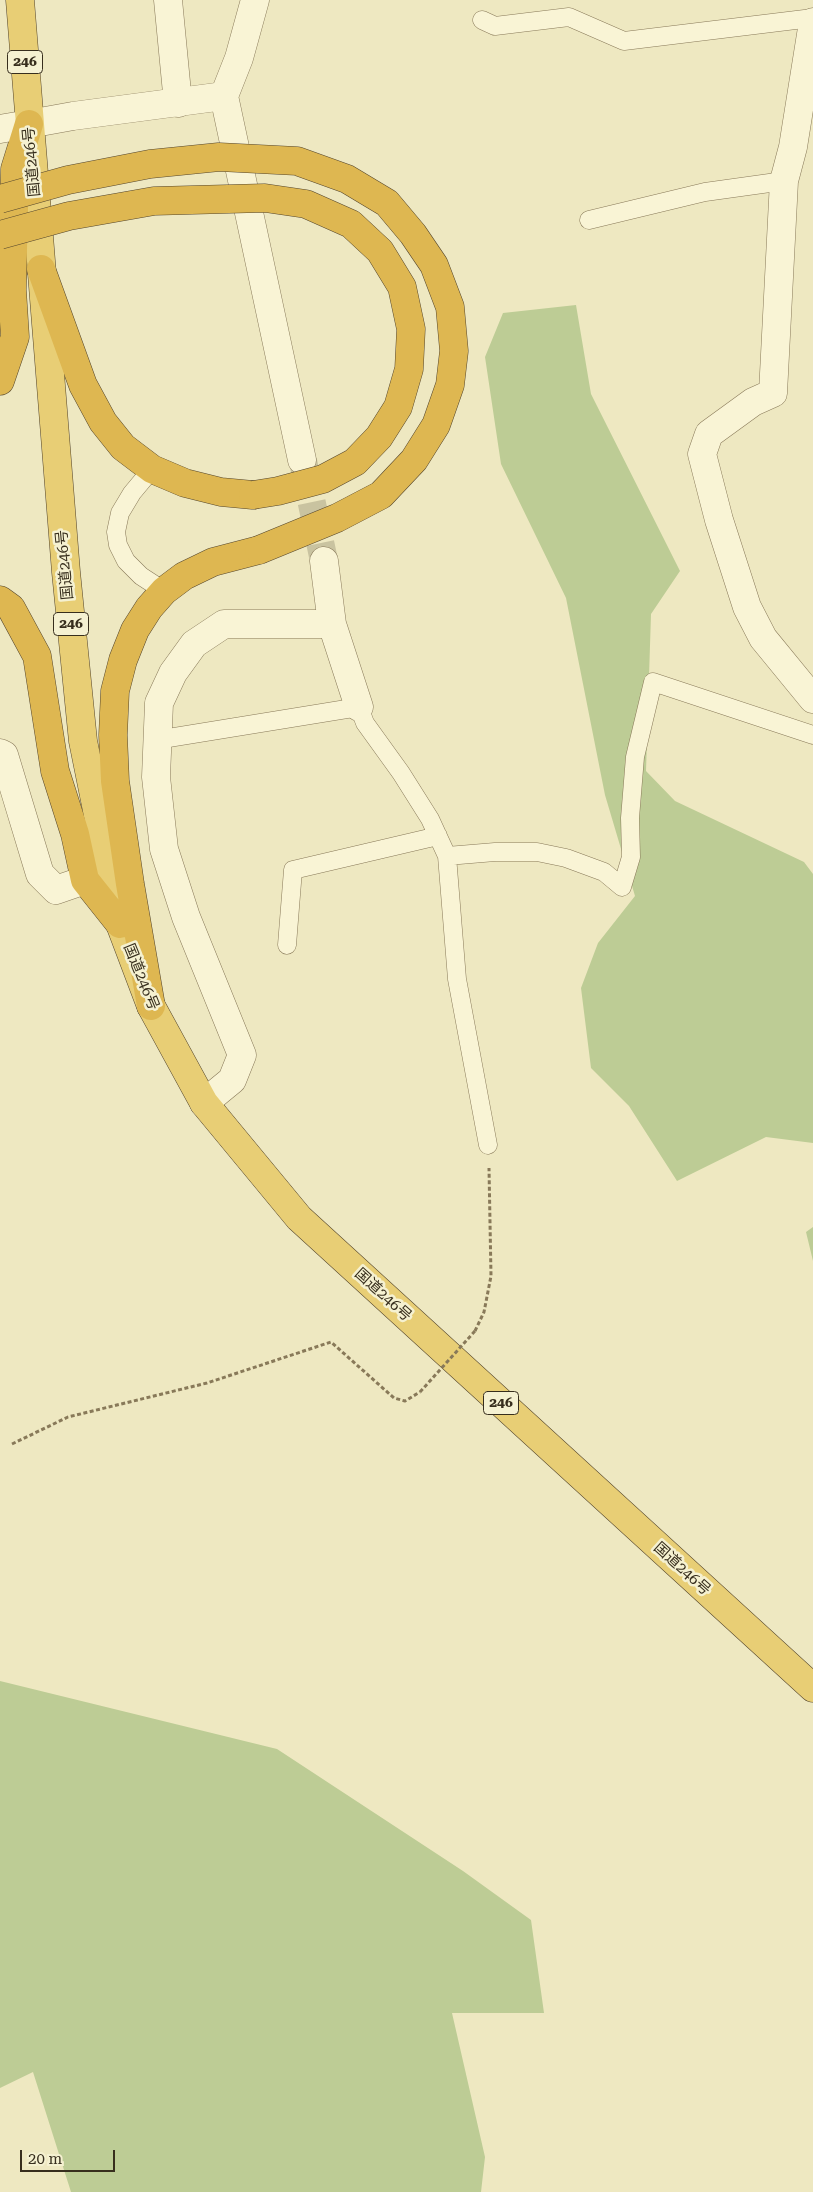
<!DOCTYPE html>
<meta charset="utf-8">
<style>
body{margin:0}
#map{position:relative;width:813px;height:2192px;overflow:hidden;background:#eee8c1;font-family:"Roboto Serif",serif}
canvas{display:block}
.scale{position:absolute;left:20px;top:2150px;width:95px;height:22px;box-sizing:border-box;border:2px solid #372e1d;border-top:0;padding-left:6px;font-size:15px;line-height:18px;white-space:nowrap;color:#372e1d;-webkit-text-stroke:4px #f5f1d1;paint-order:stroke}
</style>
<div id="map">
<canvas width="813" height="2192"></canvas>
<div class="scale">20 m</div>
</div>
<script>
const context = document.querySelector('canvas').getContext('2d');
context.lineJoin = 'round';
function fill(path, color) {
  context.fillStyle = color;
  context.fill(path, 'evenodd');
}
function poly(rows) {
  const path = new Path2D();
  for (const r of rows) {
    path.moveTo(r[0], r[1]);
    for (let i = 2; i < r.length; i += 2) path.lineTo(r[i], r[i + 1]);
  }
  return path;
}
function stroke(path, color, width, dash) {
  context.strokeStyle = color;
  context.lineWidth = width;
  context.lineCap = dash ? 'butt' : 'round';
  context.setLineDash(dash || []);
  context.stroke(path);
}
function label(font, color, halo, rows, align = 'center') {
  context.font = font + ' "Roboto Serif","Noto Sans JP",serif';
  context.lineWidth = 5;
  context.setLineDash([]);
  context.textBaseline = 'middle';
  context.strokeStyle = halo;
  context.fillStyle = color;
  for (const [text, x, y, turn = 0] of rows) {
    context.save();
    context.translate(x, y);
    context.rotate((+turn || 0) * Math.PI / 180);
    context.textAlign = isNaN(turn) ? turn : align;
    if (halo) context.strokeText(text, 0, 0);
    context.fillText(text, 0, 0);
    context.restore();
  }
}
fill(poly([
 [576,305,591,394,680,571,651,614,646,771,675,801,804,862,813,874,813,1143,766,1137,677,1181,629,1106,591,1068,581,988,598,943,635,896,605,795,566,598,501,464,485,357,503,313],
 [813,1227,813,1261,806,1232],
 [0,1681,277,1749,463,1871,531,1920,544,2013,452,2013,485,2157,481,2192,71,2192,33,2072,0,2088]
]), '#bdcc95');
stroke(poly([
 [303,461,324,561]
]), '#c9c3a0', 28, [28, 14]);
const service = poly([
 [482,20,495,26,569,17,624,41,813,18],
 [589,220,705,192,784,181],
 [152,469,132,493,120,513,116,532,118,545,126,561,141,576,164,591],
 [156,740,359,707,365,723,401,773,430,819,447,856,457,979,488,1145],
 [447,856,495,852,537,852,566,858,604,872,622,887,631,857,630,818,635,757,653,682,813,735],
 [287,945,293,870,438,836]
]);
const minor = poly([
 [168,0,178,103],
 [255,0,239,58,224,96,302,460],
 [813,22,793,147,784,181,773,393,753,402,709,434,702,454,719,520,747,607,763,638,813,699],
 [0,129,29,124],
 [324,561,332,624,359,707],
 [0,753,4,755,40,874,56,890,85,880],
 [204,1103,232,1080,242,1055,186,917,164,849,156,777,159,703,173,673,194,644,224,624,332,624]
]);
const tertiary = poly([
 [29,124,73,116,224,96]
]);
const trunk = poly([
 [20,0,66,572,83,741,120,924,151,1006,204,1103,299,1218,813,1688]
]);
const motorway = poly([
 [41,269,83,385,103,422,123,447,152,469,185,483,221,492,253,495],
 [0,381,15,337,12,290,15,169,29,124],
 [0,600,11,608,37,656,55,771,75,834,85,880,120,924],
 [151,1006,130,884,115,781,113,735,115,691,123,660,135,630,149,608,164,591,184,576,213,562,259,550]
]);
stroke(service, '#887959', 19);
stroke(minor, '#887959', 29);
stroke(tertiary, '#887959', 29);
stroke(trunk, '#55462d', 29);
stroke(motorway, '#55462d', 29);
stroke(poly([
 [475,1331,484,1312,491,1276,489,1168],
 [12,1444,68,1417,207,1383,331,1342,394,1398,405,1401,420,1392]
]), '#887959', 3, [4, 2.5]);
stroke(service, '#f9f4d5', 18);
stroke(minor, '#f9f4d5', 28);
stroke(tertiary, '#f9f4d5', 28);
stroke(trunk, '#e8ce75', 28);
stroke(motorway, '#deb751', 28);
const motorwayBridge = poly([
 [0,199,68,180,150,164,219,157,297,161,347,179,387,203,413,234,434,265,450,307,454,351,450,385,436,425,414,460,381,495,337,518,259,550],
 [0,235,69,216,154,201,265,198,306,204,351,224,380,251,402,287,411,329,409,369,398,407,379,437,355,462,323,479,278,491,253,495]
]);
stroke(motorwayBridge, '#55462d', 29, []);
stroke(poly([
 [420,1392,475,1331]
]), '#887959', 3, [4, 2.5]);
stroke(motorwayBridge, '#deb751', 28);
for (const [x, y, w] of [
 [25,62,35],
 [71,624,35],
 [501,1403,35]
]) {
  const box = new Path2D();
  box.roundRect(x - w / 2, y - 11.5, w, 23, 4);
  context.fillStyle = '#f5f1d1';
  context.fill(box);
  stroke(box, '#372e1d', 1);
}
label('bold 14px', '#372e1d', null, [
 ["246",25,62],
 ["246",71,624],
 ["246",501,1403]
]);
label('15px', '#372e1d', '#f5f1d1', [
 ["国道246号",32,162,-95],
 ["国道246号",65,565,-95],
 ["国道246号",141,977,68],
 ["国道246号",383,1295,42],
 ["国道246号",682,1569,42]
]);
</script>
